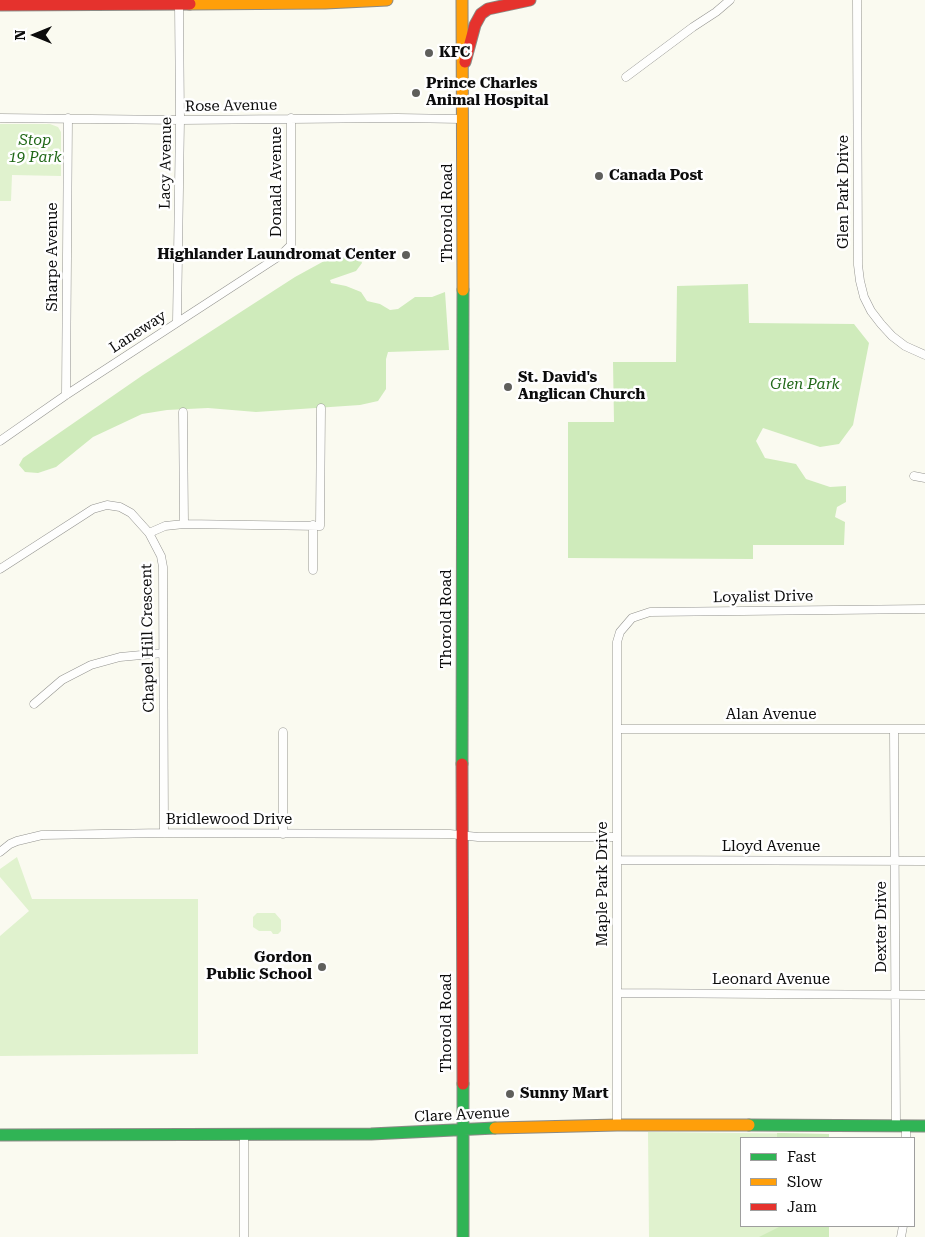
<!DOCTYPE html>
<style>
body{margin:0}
#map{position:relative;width:925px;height:1237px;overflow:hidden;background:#fafaf0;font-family:"Roboto Serif",serif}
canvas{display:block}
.legend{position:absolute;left:740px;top:1137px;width:175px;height:90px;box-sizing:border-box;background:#fff;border:1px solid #9e9e9e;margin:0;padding:6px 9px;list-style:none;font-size:15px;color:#0c0c0c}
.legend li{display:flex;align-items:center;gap:10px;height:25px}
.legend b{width:25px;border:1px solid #9e9e9e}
.north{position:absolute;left:10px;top:10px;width:50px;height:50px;-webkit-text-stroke:4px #fff;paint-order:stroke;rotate:270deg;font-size:14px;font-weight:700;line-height:20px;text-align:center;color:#0c0c0c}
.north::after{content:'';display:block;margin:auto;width:18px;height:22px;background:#0c0c0c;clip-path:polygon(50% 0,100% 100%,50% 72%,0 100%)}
</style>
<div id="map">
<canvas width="925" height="1237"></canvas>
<ul class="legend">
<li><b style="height:6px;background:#30b455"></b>Fast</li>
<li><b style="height:6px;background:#ff9f0a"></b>Slow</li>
<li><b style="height:6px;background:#e5322d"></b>Jam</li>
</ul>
<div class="north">N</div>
</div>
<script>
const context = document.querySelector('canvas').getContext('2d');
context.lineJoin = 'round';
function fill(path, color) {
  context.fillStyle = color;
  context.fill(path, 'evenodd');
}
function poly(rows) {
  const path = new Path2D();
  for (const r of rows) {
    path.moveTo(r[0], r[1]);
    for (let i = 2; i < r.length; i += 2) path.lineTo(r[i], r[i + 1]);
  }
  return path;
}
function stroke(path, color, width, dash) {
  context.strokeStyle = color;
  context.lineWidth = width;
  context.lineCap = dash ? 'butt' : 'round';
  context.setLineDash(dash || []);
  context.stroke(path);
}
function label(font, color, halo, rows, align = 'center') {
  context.font = font + ' "Roboto Serif",serif';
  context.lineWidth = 5;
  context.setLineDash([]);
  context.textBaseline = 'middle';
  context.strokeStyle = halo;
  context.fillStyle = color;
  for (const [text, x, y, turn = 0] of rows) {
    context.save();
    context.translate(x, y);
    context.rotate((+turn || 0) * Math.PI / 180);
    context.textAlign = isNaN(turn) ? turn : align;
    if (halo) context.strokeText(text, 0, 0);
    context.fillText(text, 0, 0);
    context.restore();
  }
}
fill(poly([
 [0,124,50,124,58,127,61,132,61,176,12,175,11,201,0,201],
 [17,857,32,899,198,899,198,1054,0,1056,0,936,29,911,0,877,0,869],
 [257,913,275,913,281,920,281,931,278,934,273,934,271,931,259,931,253,927,253,917],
 [648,1132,829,1134,829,1138,741,1138,741,1226,829,1226,829,1237,649,1237]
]), '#e0f2ce');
fill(poly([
 [359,255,362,263,356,271,330,280,331,283,346,286,361,292,367,301,380,304,390,310,398,309,415,297,432,297,445,292,449,350,388,352,386,359,386,389,378,401,360,405,256,412,208,408,167,410,142,414,93,437,56,467,38,473,25,472,19,465,23,458,143,375,295,277,326,260],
 [748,284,749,323,854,324,869,343,853,425,839,444,820,447,763,428,756,441,765,458,796,464,806,479,830,487,846,486,846,502,837,507,835,517,845,522,844,545,753,545,753,559,568,558,568,422,614,422,613,362,676,362,677,286],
 [777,1133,829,1134,829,1138,777,1138],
 [781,1226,829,1226,829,1237,759,1237]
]), '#cfebbb');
const street = poly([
 [857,0,858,265,860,281,864,297,871,311,881,324,892,336,905,346,925,355],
 [626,77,693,27,716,12,730,0],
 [0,118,180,120,397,118,462,119],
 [177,322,180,120,179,4],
 [66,395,68,118],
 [183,412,184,524],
 [0,441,66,395,281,255,291,245,291,118],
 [914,476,925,478],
 [149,533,165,526,184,524,320,526,321,408],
 [0,569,93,509,107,505,120,507,131,513,149,533,161,556,163,567,164,833],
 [313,570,313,525],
 [34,704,62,680,91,665,120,657,163,653],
 [617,729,925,729],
 [894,729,896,1126],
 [283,732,283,834],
 [0,852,10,844,17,841,42,835,164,833,450,834,478,837,617,837],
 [617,860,925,861],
 [617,993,925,995],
 [617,1125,617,642,620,632,632,618,650,612,925,609],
 [906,1126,906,1138],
 [244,1135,244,1237],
 [901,1237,903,1226]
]);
const fast = poly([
 [462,764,463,290],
 [463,1084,463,1237],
 [749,1125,925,1126],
 [0,1135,371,1134,495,1128]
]);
const slow = poly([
 [462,0,463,290],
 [190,4,325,3,387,0],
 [495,1128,617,1125,749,1125]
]);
const jam = poly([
 [0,5,190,4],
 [465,62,475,25,481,14,488,9,530,0],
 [462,764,463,1084]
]);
stroke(street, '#93938f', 9);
stroke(fast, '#8a8a85', 13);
stroke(slow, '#8a8a85', 13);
stroke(jam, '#8a8a85', 13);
stroke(street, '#fefefd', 8);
stroke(fast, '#30b455', 11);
stroke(slow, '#ff9f0a', 11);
stroke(jam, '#e5322d', 11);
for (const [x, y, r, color] of [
 [429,53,5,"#5f5f5c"],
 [416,93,5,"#5f5f5c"],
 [599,176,5,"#5f5f5c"],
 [406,255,5,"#5f5f5c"],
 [508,387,5,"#5f5f5c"],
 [322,967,5,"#5f5f5c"],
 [510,1094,5,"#5f5f5c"]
]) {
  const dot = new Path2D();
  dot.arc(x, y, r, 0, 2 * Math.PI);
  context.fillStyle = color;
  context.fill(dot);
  stroke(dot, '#fff', 2);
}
label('bold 15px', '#0c0c0c', '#fff', [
 ["KFC",439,53],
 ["Prince Charles",426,84],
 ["Animal Hospital",426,101],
 ["Canada Post",609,176],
 ["Highlander Laundromat Center",396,255,"right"],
 ["St. David's",518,378],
 ["Anglican Church",518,395],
 ["Gordon",312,958,"right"],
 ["Public School",312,975,"right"],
 ["Sunny Mart",520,1094]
], 'left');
label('15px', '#0c0c0c', '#fff', [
 ["Rose Avenue",231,106,-1],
 ["Lacy Avenue",166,163,-89],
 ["Donald Avenue",277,182,-90],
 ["Glen Park Drive",844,192,-90],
 ["Thorold Road",448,213,-90],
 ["Sharpe Avenue",53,257,-90],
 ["Laneway",138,332,-33],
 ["Loyalist Drive",763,597,-1],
 ["Thorold Road",447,619,-90],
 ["Chapel Hill Crescent",148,638,-91],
 ["Alan Avenue",771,715],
 ["Bridlewood Drive",229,820],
 ["Lloyd Avenue",771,847],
 ["Maple Park Drive",603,884,-90],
 ["Dexter Drive",882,927,-90],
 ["Leonard Avenue",771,980],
 ["Thorold Road",447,1023,-90],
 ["Clare Avenue",462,1115,-3]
]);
label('italic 15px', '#216818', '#fff', [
 ["Stop",35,141],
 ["19 Park",35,158],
 ["Glen Park",805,385]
]);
</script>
